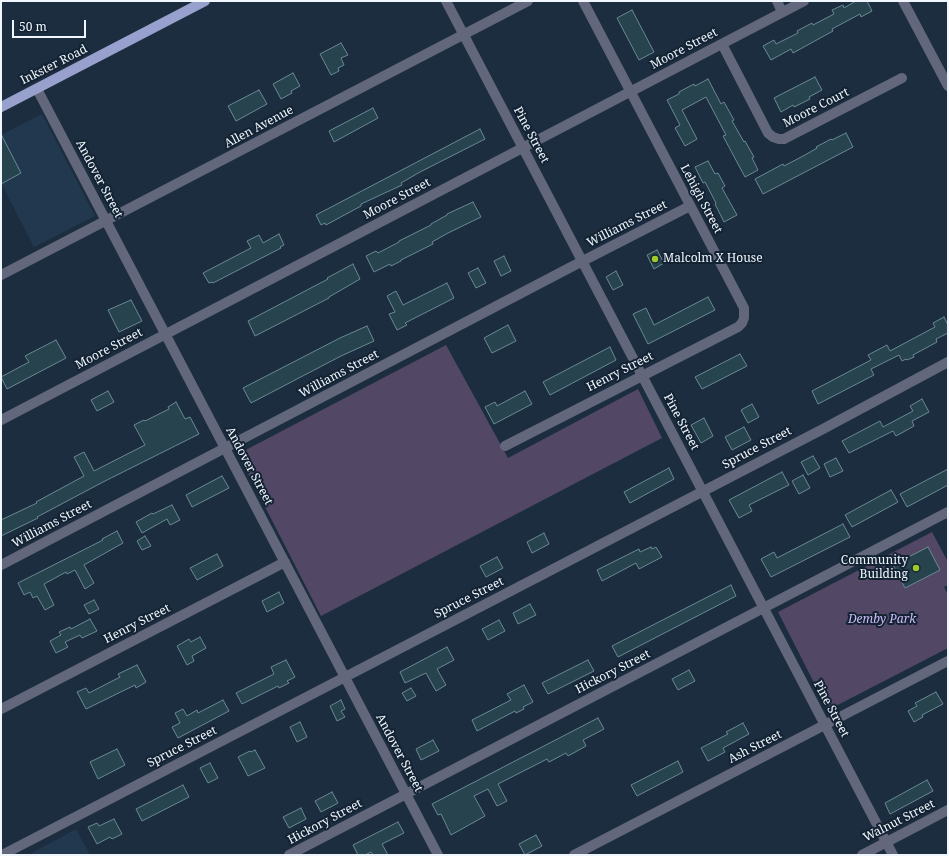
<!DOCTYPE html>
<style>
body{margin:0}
#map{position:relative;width:949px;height:856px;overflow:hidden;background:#1c2d3f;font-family:"Noto Serif",serif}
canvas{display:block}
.frame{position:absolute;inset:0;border:2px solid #eff6fd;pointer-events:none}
.scale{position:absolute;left:12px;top:20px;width:74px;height:18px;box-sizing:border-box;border:2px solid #eff6fd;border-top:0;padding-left:5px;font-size:12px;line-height:14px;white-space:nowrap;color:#eff6fd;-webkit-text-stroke:3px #132334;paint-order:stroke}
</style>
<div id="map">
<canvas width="949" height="856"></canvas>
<div class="frame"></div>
<div class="scale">50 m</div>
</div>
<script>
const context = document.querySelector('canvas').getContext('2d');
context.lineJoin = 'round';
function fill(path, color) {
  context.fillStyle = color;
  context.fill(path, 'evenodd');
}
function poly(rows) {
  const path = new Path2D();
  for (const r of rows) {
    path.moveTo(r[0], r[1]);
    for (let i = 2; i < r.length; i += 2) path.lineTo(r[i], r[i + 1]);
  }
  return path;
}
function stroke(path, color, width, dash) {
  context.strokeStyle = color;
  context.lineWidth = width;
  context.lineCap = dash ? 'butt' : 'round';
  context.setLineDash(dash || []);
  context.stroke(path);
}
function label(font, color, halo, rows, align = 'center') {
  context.font = font + ' "Noto Serif",serif';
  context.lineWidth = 4;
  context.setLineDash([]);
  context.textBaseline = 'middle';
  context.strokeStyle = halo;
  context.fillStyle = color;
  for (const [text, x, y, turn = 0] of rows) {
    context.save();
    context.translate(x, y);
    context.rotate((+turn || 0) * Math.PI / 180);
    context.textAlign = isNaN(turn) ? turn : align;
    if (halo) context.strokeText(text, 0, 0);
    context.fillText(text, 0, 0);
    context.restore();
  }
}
fill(poly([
 [42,114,95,216,34,247,1,183,1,135],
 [76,829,90,855,28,855]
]), '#22384f');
fill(poly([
 [446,345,508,458,638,389,662,438,321,616,238,454],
 [932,532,948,562,948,585,944,587,948,595,948,648,828,710,778,612]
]), '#524866');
const building = poly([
 [856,1,867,1,872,11,861,17,860,14,832,29,833,31,793,53,791,49,771,60,763,46,774,40,776,44,798,33,797,31,812,23,813,25,834,14,832,10,843,5,844,8,856,1],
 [632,10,654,52,639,60,617,18,632,10],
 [341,43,348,55,341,58,344,65,338,68,339,71,331,75,320,54,341,43],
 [293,73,300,86,291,91,292,93,281,99,273,84,293,73],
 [815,77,822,90,809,97,810,99,794,107,793,105,781,112,774,98,815,77],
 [708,79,721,104,724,102,734,120,732,121,744,142,745,141,754,157,752,158,758,170,745,177,723,136,726,135,706,97,682,110,697,139,685,146,675,128,680,125,667,100,679,94,679,92,694,84,695,86,708,79],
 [259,90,267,104,236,121,228,106,259,90],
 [373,108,378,118,334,142,329,131,373,108],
 [480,129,485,139,420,172,401,183,402,185,361,204,361,206,326,225,325,223,321,225,316,215,480,129],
 [846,133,853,147,763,194,755,179,783,164,784,166,805,155,817,148,816,147,831,139,832,140,846,133],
 [1,134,21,173,1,184,1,134],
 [708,161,715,174,718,173,725,186,722,188,737,215,724,222,715,204,716,203,705,182,703,183,695,167,708,161],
 [473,202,481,217,448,233,432,242,433,244,401,260,401,261,391,266,390,264,374,272,366,256,376,251,378,253,399,242,399,241,431,225,431,224,447,215,447,214,473,202],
 [279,234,284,245,280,247,281,248,213,283,212,282,209,283,203,273,251,248,247,241,259,235,263,243,279,234],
 [657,250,664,263,654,269,647,255,657,250],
 [504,256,511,271,501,276,494,261,504,256],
 [353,264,360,279,329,297,329,298,255,336,248,321,328,279,327,278,353,264],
 [478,268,486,283,476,288,468,273,478,268],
 [616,271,623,285,613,290,606,277,616,271],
 [447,283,454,298,405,323,407,325,397,330,389,314,395,312,387,296,396,291,403,305,447,283],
 [708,297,715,310,648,344,633,314,646,308,654,325,708,297],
 [131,300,142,321,119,332,108,310,131,300],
 [944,317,948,325,948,333,936,339,937,342,913,355,914,357,907,360,906,359,902,361,899,355,871,369,874,375,818,404,812,391,871,360,868,355,887,345,890,351,935,327,933,323,944,317],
 [508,325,516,341,492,353,484,338,508,325],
 [367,326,374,341,341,356,251,403,243,388,340,338,367,326],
 [56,340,66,358,7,389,1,377,29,362,25,356,56,340],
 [610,347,616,360,550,395,543,382,610,347],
 [740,354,747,366,702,389,695,377,740,354],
 [108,391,114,402,97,411,91,400,108,391],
 [525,391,532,404,494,424,485,407,495,402,497,406,525,391],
 [922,399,929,412,912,421,914,426,896,436,893,431,849,453,842,441,880,421,883,427,913,411,910,406,922,399],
 [176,402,185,419,190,417,199,434,103,482,37,517,38,518,1,536,1,520,37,503,36,502,84,476,74,457,84,452,94,471,145,445,134,425,144,420,145,421,169,409,168,407,176,402],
 [752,404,759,417,748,423,741,410,752,404],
 [704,418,713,436,701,443,691,425,704,418],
 [744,427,751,440,732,450,725,437,744,427],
 [813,456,820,468,808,475,801,462,813,456],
 [836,458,843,471,830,477,824,464,836,458],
 [669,468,674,479,630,503,624,492,669,468],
 [948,469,948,485,907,507,900,494,948,469],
 [782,472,789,485,749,505,752,511,739,518,729,500,782,472],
 [803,475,810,488,799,494,792,481,803,475],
 [222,476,229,488,192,507,186,495,222,476],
 [891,490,898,502,852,527,845,515,891,490],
 [172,505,180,520,170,525,167,519,142,533,136,522,152,513,153,514,172,505],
 [843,524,850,537,771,577,761,559,774,552,777,558,843,524],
 [117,531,123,543,84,565,94,583,85,589,75,570,67,574,66,572,44,584,54,605,45,610,37,596,33,598,30,592,24,595,18,583,103,540,102,539,117,531],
 [544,533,549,544,532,553,527,542,544,533],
 [145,536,151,546,142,550,137,541,145,536],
 [651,547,652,549,656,547,662,557,639,569,636,563,602,581,597,570,639,549,640,552,651,547],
 [928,547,940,570,905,588,893,565,928,547],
 [217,554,223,566,197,580,190,568,217,554],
 [497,557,503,568,486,577,480,566,497,557],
 [731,585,736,596,618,657,612,646,731,585],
 [279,592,284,603,267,612,262,601,279,592],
 [94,600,99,609,89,614,84,605,94,600],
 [530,604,536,615,518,624,513,613,530,604],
 [90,619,97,631,82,638,80,635,65,642,68,647,56,653,50,641,61,635,59,632,70,627,71,629,90,619],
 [499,620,505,631,488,640,482,629,499,620],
 [200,637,206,648,192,656,194,661,187,665,177,646,189,639,191,642,200,637],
 [447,647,454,660,437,669,446,685,436,691,426,673,405,683,400,672,447,647],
 [286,660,295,677,287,681,289,683,279,688,278,686,242,704,236,693,274,674,271,667,286,660],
 [588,660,594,671,548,694,542,683,588,660],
 [137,665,146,682,136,688,135,685,86,709,77,692,86,688,89,693,120,677,118,674,137,665],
 [689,670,695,681,678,690,672,679,689,670],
 [524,685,533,702,523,707,524,709,516,713,515,711,477,731,472,720,511,700,507,694,524,685],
 [411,688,416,696,407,701,402,693,411,688],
 [936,692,943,704,922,715,923,717,914,722,908,711,917,706,915,703,936,692],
 [223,700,229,711,178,738,172,727,180,723,175,713,183,709,187,716,197,710,198,713,223,700],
 [341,700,345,709,341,711,345,717,337,721,330,706,341,700],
 [598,718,604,729,583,740,586,746,568,756,566,753,549,762,547,759,498,784,507,801,497,806,488,789,474,796,485,816,451,835,441,814,438,815,432,804,598,718],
 [300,722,307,737,297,742,290,727,300,722],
 [743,723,749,734,723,748,725,752,708,761,701,748,728,734,726,732,743,723],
 [433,740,439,751,421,760,416,749,433,740],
 [117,749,125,765,98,779,90,762,117,749],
 [255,750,265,768,248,776,238,757,250,751,251,752,255,750],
 [678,761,683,772,637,796,631,785,678,761],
 [210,763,218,778,208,783,200,768,210,763],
 [927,780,933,791,890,814,885,803,927,780],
 [183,785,189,797,142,821,136,809,183,785],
 [332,792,338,803,321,812,315,801,332,792],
 [301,808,306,819,289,828,283,817,301,808],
 [114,819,122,834,112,839,110,837,97,844,88,827,97,823,99,826,114,819],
 [398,822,404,833,382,844,388,855,373,855,371,852,365,855,358,855,353,845,398,822],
 [536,835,542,846,525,855,519,844,536,835]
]);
fill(building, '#27434e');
stroke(building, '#6a8995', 1);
stroke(poly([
 [446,1,893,855],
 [777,1,782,12],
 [903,1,948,86],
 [722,44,768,133,773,137,779,139,784,139,902,78],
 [37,89,438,855],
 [1,275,528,1],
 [1,420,804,1],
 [505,446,738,327,742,323,744,318,744,308,583,1],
 [1,565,573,266,690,206],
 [1,709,285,562],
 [2,855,823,429,948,362],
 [289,855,948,512],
 [574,855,948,661],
 [862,855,948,810]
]), '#62677c', 10);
stroke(poly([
 [1,107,205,1]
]), '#98a1cd', 10);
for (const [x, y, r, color] of [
 [655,259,4,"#a0c92c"],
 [916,568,4,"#a0c92c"]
]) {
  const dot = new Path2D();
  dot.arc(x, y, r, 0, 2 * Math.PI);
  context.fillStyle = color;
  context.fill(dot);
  stroke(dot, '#132334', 1.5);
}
label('12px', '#eff6fd', '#132334', [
 ["Moore Street",684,49,-28],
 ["Inkster Road",54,65,-27],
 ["Moore Court",816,108,-27],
 ["Allen Avenue",259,127,-28],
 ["Pine Street",531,135,62],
 ["Andover Street",99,179,62],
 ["Moore Street",397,199,-28],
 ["Lehigh Street",701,199,62],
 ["Williams Street",627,224,-27],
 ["Moore Street",109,349,-28],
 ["Henry Street",620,372,-27],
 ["Williams Street",339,374,-28],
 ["Pine Street",681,422,62],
 ["Spruce Street",757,448,-28],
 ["Andover Street",249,466,62],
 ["Williams Street",52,524,-28],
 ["Spruce Street",469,598,-27],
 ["Henry Street",137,624,-27],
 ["Hickory Street",613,672,-27],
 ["Pine Street",831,709,62],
 ["Spruce Street",182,747,-27],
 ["Ash Street",755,747,-27],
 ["Andover Street",399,753,62],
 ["Walnut Street",899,821,-27],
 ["Hickory Street",325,822,-28]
]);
label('12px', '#eff6fd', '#132334', [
 ["Malcolm X House",663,259],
 ["Community",908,561,"right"],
 ["Building",908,575,"right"]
], 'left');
label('italic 12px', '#cfbbf6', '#132334', [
 ["Demby Park",882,620]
]);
</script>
